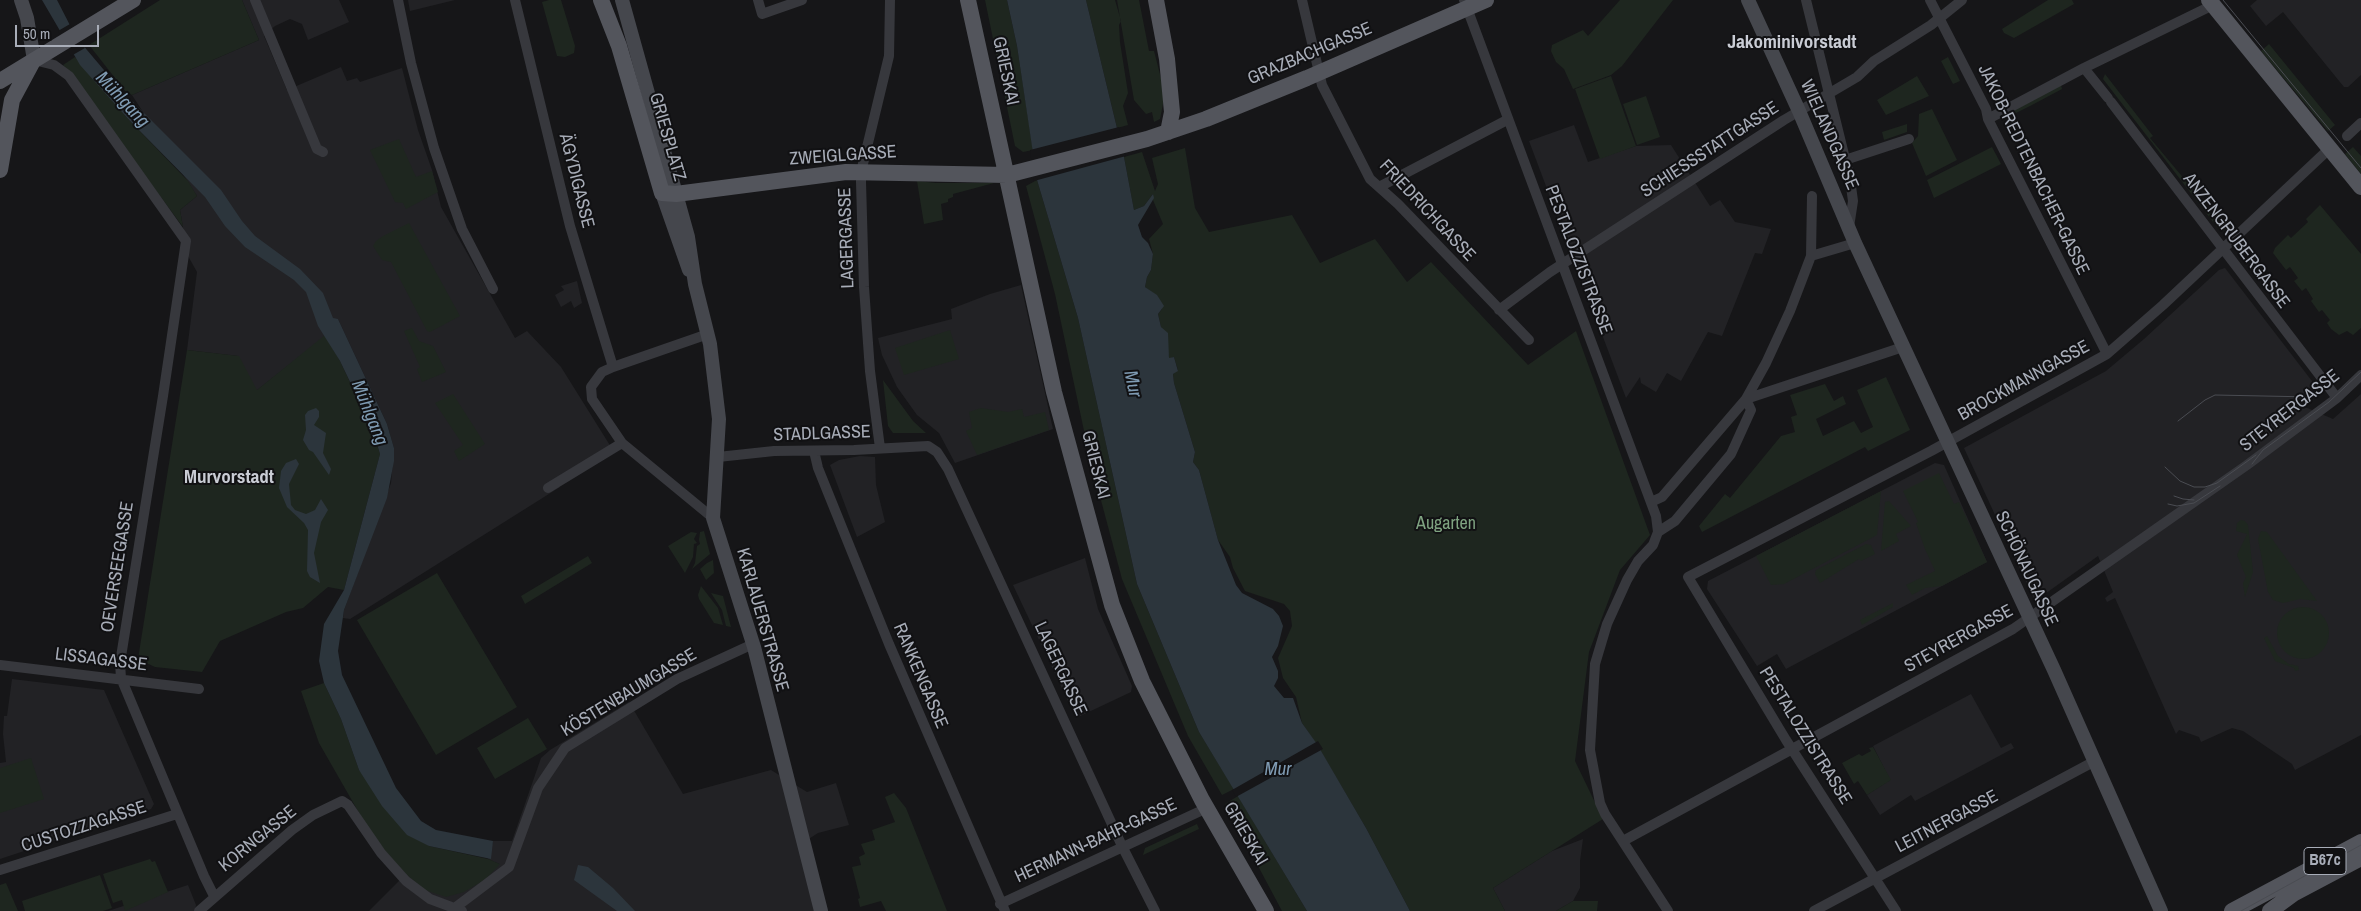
<!DOCTYPE html>
<meta charset="utf-8">
<style>
body{margin:0}
#map{position:relative;width:2361px;height:911px;overflow:hidden;background:#161618;font-family:"Archivo Narrow",sans-serif}
canvas{display:block}
.scale{position:absolute;left:15px;top:25px;width:84px;height:22px;box-sizing:border-box;border:2px solid #a8adb8;border-top:0;padding-left:6px;font-size:15px;line-height:18px;white-space:nowrap;color:#a8adb8;-webkit-text-stroke:4px #111113;paint-order:stroke}
</style>
<div id="map">
<canvas width="2361" height="911"></canvas>
<div class="scale">50 m</div>
</div>
<script>
const context = document.querySelector('canvas').getContext('2d');
context.lineJoin = 'round';
function fill(path, color) {
  context.fillStyle = color;
  context.fill(path, 'evenodd');
}
function poly(rows) {
  const path = new Path2D();
  for (const r of rows) {
    if (r.length === 3) {
      path.moveTo(r[0] + r[2], r[1]);
      path.arc(r[0], r[1], r[2], 0, 2 * Math.PI);
      continue;
    }
    path.moveTo(r[0], r[1]);
    for (let i = 2; i < r.length; i += 2) path.lineTo(r[i], r[i + 1]);
  }
  return path;
}
function stroke(path, color, width, dash) {
  context.strokeStyle = color;
  context.lineWidth = width;
  context.lineCap = dash ? 'butt' : 'round';
  context.setLineDash(dash || []);
  context.stroke(path);
}
function label(font, color, halo, rows, align = 'center') {
  context.font = font + ' "Archivo Narrow",sans-serif';
  context.lineWidth = 4;
  context.setLineDash([]);
  context.textBaseline = 'middle';
  context.strokeStyle = halo;
  context.fillStyle = color;
  for (const [text, x, y, turn = 0] of rows) {
    context.save();
    context.translate(x, y);
    context.rotate((+turn || 0) * Math.PI / 180);
    context.textAlign = isNaN(turn) ? turn : align;
    if (halo) context.strokeText(text, 0, 0);
    context.fillText(text, 0, 0);
    context.restore();
  }
}
fill(poly([
 [242,0,339,0,349,22,308,40,302,24,290,19,275,26,264,36,287,90,341,67,347,81,357,78,360,82,402,68,418,130,432,170,441,207,515,338,527,331,561,367,611,447,550,484,560,487,350,619,343,618,344,610,391,483,394,448,387,424,338,319,323,338,256,391,238,356,187,350,197,272,188,256,180,210,197,196,132,95,259,40],
 [408,0,455,0,410,11],
 [2257,0,2361,0,2361,75,2348,87,2344,87,2283,12,2266,26,2250,6],
 [1574,125,1588,162,1636,146,1671,145,1710,206,1720,200,1735,222,1771,229,1762,254,1755,253,1722,336,1708,332,1681,381,1667,373,1656,392,1641,383,1640,377,1626,398,1529,141],
 [2225,268,2315,385,2311,402,2305,407,2333,419,2361,394,2361,735,2295,770,2292,764,2243,731,2232,728,2201,742,2199,737,2179,730,2176,734,2115,598,2107,602,2105,598,2113,592,2098,556,2035,601,1964,448,2106,371,2144,339,2219,270],
 [577,281,582,303,574,308,571,301,561,307,555,295,564,290,561,286],
 [1021,285,1053,429,955,463,939,433,917,415,897,387,882,355,878,338,952,319,951,309,990,294],
 [860,456,875,457,876,485,885,522,857,537,830,465,839,460],
 [1935,463,1944,465,1987,562,1786,669,1777,654,1757,666,1707,589,1708,581],
 [1085,558,1098,609,1132,686,1131,692,1076,718,1013,585],
 [12,679,104,690,154,804,151,809,0,859,0,763,6,762,3,734,4,716,7,716],
 [1971,694,2001,748,2011,743,2014,748,1915,801,1911,795,1880,815,1867,795,1890,780,1873,746],
 [629,702,683,794,771,770,807,792,836,783,849,825,818,833,804,842,821,911,369,911,406,874,499,864,488,859,493,841,512,841,541,758,550,750],
 [1583,839,1580,861,1580,888,1573,901,1556,911,1505,911,1493,888,1552,851],
 [188,885,196,905,195,911,108,911]
]), '#222225');
fill(poly([
 [160,0,242,0,259,40,132,95,126,92,89,45],
 [549,0,561,0,575,46,574,53,565,57,557,56,542,2],
 [985,0,1007,0,1017,46,1033,150,1023,152,1015,146],
 [1086,0,1115,0,1121,21,1119,25,1120,42,1128,93,1123,106,1128,125,1117,128],
 [1117,0,1139,0,1149,51,1154,51,1162,82,1164,99,1160,119,1154,122,1152,112,1146,114,1134,100],
 [1620,0,1673,0,1622,66,1611,75,1573,89,1564,69,1556,62,1551,51,1552,45,1583,30,1588,36],
 [2048,0,2072,0,2074,4,2014,38,2004,33,2002,29],
 [2269,44,2335,125,2328,131,2261,51],
 [75,57,130,121,188,181,197,196,180,210,183,227,63,65],
 [1948,57,1960,81,1953,84,1941,61],
 [2105,74,2153,136,2150,138,2226,229,2224,231,2220,231,2103,79],
 [1611,76,1636,146,1600,159,1575,89],
 [1917,76,1929,96,1886,115,1877,100],
 [2061,85,2062,89,2032,105,2008,117,2005,114],
 [1646,96,1660,137,1637,145,1623,104],
 [1932,109,1957,160,1926,176,1912,143,1918,136,1919,114],
 [1907,124,1907,132,1884,140,1882,132],
 [399,139,416,177,432,171,438,192,406,209,403,203,395,202,370,150],
 [1992,147,2001,164,1934,198,1927,180],
 [2353,147,2361,156,2361,174,2345,154],
 [1185,148,1195,208,1209,232,1292,215,1320,263,1375,239,1407,282,1431,262,1528,365,1576,331,1650,535,1620,570,1589,652,1575,761,1603,819,1493,888,1505,911,1410,911,1366,828,1317,745,1302,723,1296,697,1283,678,1278,658,1292,626,1290,611,1284,604,1245,591,1233,568,1230,557,1218,540,1199,470,1193,462,1195,452,1174,383,1173,374,1178,370,1174,357,1169,359,1164,331,1161,327,1158,314,1162,309,1157,296,1145,287,1147,277,1151,270,1153,254,1149,239,1163,224,1153,200,1153,194,1144,206,1134,210,1124,157,1142,152,1155,191,1158,184,1152,158],
 [1037,180,1078,318,1137,584,1199,732,1234,789,1222,795,1188,736,1122,579,1090,459,1055,294,1026,186],
 [917,181,936,183,994,183,953,194,953,197,948,199,948,202,941,204,943,220,924,224],
 [2320,205,2361,254,2361,328,2353,335,2347,331,2339,335,2331,329,2327,323,2330,320,2322,310,2319,312,2311,301,2313,299,2306,288,2302,291,2294,281,2298,278,2290,267,2286,270,2273,253,2275,248,2288,235,2291,238,2308,222,2306,219],
 [409,223,460,316,430,332,427,331,391,262,382,260,373,246,376,241,383,236],
 [412,328,419,341,433,346,446,372,422,382,417,369,420,367,404,331],
 [950,330,959,359,904,375,895,348],
 [325,335,340,361,372,429,380,454,344,590,328,587,303,608,286,612,220,641,202,672,155,667,138,659,187,350,239,356,257,390],
 [1886,377,1910,430,1868,451,1865,447,1702,532,1699,526,1725,494,1730,498,1781,436,1795,432,1791,417,1797,415,1790,395,1825,384,1834,401,1843,396,1846,404,1816,419,1823,436,1854,421,1861,433,1873,427,1857,390],
 [883,380,913,421,926,433,893,433,888,426],
 [453,394,485,444,459,461,454,451,463,445,435,403],
 [981,408,1008,412,1022,409,1024,417,1045,412,1049,430,977,455,966,431,972,428,969,412],
 [1939,473,1954,504,1959,502,1987,562,1942,586,1925,588,1912,595,1906,585,1935,571,1925,549,1916,523,1918,522,1903,491],
 [1881,491,1877,535,1784,584,1771,585,1756,556],
 [1889,501,1911,526,1896,534,1899,541,1881,551,1885,502],
 [2241,520,2245,521,2248,525,2253,572,2245,597,2243,583,2246,577,2237,555,2247,534,2236,531,2237,523],
 [704,531,710,554,692,569,695,563,697,546,700,544,699,540,700,532],
 [2261,531,2267,532,2317,601,2300,599,2283,603,2273,600,2268,592,2258,539],
 [691,532,697,533,694,539,697,543,694,544,693,557,685,573,668,546],
 [1866,544,1871,545,1875,554,1861,561,1859,559,1820,583,1815,574,1816,570],
 [588,556,592,563,525,604,521,596],
 [713,560,714,573,706,580,700,569,707,563],
 [437,573,517,707,436,755,357,620],
 [701,586,718,608,723,625,714,623,699,599,698,595],
 [711,593,723,596,731,627,726,626,722,610],
 [1893,603,1893,607,1862,625,1860,620],
 [2303,633,26],
 [2267,636,2278,656,2289,664,2298,666,2299,670,2295,671,2294,668,2275,661,2264,638],
 [324,683,341,719,359,770,429,846,488,859,500,864,486,879,464,892,446,897,425,890,406,874,386,852,366,825,319,743,301,691],
 [528,718,547,749,495,779,477,748],
 [1873,747,1891,780,1867,795,1858,781,1854,784,1842,763,1859,754,1862,756,1871,751,1869,748],
 [31,758,44,799,0,813,0,768],
 [894,793,906,808,947,911,886,911,881,901,860,907,858,899,860,898,852,867,861,865,859,857,865,854,861,844,875,840,872,830,895,822,885,797],
 [1238,796,1307,911,1282,911,1225,804],
 [1197,824,1199,829,1143,855,1145,848],
 [150,859,152,862,155,861,168,892,125,911,122,900,113,903,103,874],
 [100,875,112,908,103,911,25,911,22,901],
 [6,883,18,911,0,911,0,885],
 [1573,901,1598,901,1597,911,1556,911]
]), '#1e261f');
fill(poly([
 [42,0,57,0,76,37,120,89,221,190,242,221,255,236,300,269,323,293,333,318,338,319,387,424,394,448,394,461,387,498,344,610,338,651,342,675,396,788,421,821,436,830,493,841,491,859,429,846,407,835,382,806,359,770,341,719,324,683,319,661,324,624,344,590,380,454,372,428,340,361,318,326,306,292,294,280,245,247,225,226,205,197,130,121,80,65],
 [1007,0,1086,0,1124,157,1134,210,1144,206,1153,194,1154,198,1138,225,1142,237,1148,243,1153,254,1151,270,1147,277,1145,287,1157,295,1164,306,1158,314,1161,327,1168,333,1169,358,1174,357,1178,371,1173,374,1174,383,1195,452,1193,462,1199,470,1218,540,1236,585,1242,593,1273,609,1279,616,1283,626,1278,646,1272,657,1278,671,1278,678,1274,686,1284,698,1293,698,1302,723,1317,744,1366,828,1410,911,1307,911,1199,732,1137,584,1078,318,1037,180,1017,46],
 [316,408,319,411,319,417,314,425,326,433,323,453,331,469,329,475,313,452,309,450,303,440,306,430,305,415,308,411],
 [296,459,299,464,289,484,291,505,295,510,306,514,315,510,321,499,328,510,321,522,314,553,320,583,310,577,307,571,308,530,304,523,287,507,279,488,281,471,286,463],
 [578,865,588,867,613,888,635,911,617,911,574,880]
]), '#2c353c');
fill(poly([
 [70,24,85,48,71,56,58,31],
 [1119,127,1126,156,1034,181,1030,150],
 [1318,741,1323,749,1236,797,1232,790]
]), '#161618');
stroke(poly([
 [255,0,317,149,323,152],
 [398,0,411,63,434,148,462,229,493,289],
 [515,0,570,226,613,367],
 [758,0,762,14,802,0],
 [1302,0,1322,85,1370,179,1398,204,1529,340],
 [1464,0,1656,516,1658,532,1653,545,1638,561,1627,580,1607,624,1595,664,1590,750,1600,803,1605,814,1668,911],
 [1806,0,1850,179,1853,201,1849,227],
 [1930,0,1986,109,1988,119,2107,354],
 [34,60,54,65,69,76,186,241,163,396,120,663,121,678,204,876,214,896],
 [2084,68,2108,98],
 [2111,102,2337,398],
 [1988,119,2084,68,2213,5],
 [2347,136,2361,123],
 [1845,160,1909,139],
 [1379,187,1507,120],
 [1811,256,1855,243],
 [1499,310,1550,272,1784,120,1857,77,1874,61,1931,25,1962,0],
 [708,334,613,367,602,372,591,387,592,399,622,443,713,518],
 [1746,399,1903,347],
 [880,448,870,371,864,287,861,182,861,172,889,56,890,0],
 [814,451,818,468,889,644,1005,911],
 [718,457,774,451,854,450,928,446,937,452,948,469,1122,846,1155,911],
 [548,488,622,443],
 [1651,502,1662,497,1746,399,1766,363,1790,311,1811,256,1812,196],
 [1658,532,1675,521,1731,454,1751,410,1746,399],
 [0,665,199,689],
 [1623,841,2013,629,2247,465,2337,398,2361,375],
 [0,870,177,814],
 [1000,904,1207,808],
 [456,907,509,867,538,788,565,748,677,679,753,644],
 [199,911,292,830,313,815,342,801,348,805,381,853,406,881,430,899,462,911],
 [1814,911,2095,761],
 [1896,911,1786,740,1688,577,1931,451,2107,354,2163,305,2329,149]
]), '#37383d', 10);
stroke(poly([
 [21,0,27,18,34,60],
 [622,0,688,237,695,284,710,344,719,419,713,518,754,647,821,911],
 [1748,0,1799,111,1855,243,2054,670,2161,911],
 [662,193,689,270]
]), '#45474d', 14);
stroke(poly([
 [601,0,619,46,662,193,676,194,846,172,1007,175,1147,139,1206,119,1307,78,1486,0],
 [968,0,1054,392,1112,605,1142,681,1202,800,1266,911],
 [1156,0,1167,59,1172,112,1168,132],
 [2209,0,2361,187],
 [0,81,133,0],
 [0,170,12,100,33,61],
 [2232,911,2361,842],
 [2270,911,2293,894,2361,858]
]), '#53555c', 16);
stroke(poly([
 [2223,0,2361,168],
 [2178,421,2205,400,2215,395,2312,397],
 [2252,464,2263,450,2329,402,2361,372],
 [2165,467,2180,481,2194,487,2205,487,2217,483,2256,455],
 [2174,496,2183,499,2194,500],
 [2168,504,2177,506,2194,503,2220,486],
 [2241,911,2361,845]
]), '#4a4c52', 1);
for (const [x, y, w] of [
 [2325,861,42]
]) {
  const box = new Path2D();
  box.roundRect(x - w / 2, y - 13.5, w, 27, 4);
  context.fillStyle = '#111113';
  context.fill(box);
  stroke(box, '#a8adb8', 1);
}
label('bold 16px', '#a8adb8', null, [
 ["B67c",2325,861]
]);
label('18px', '#a8adb8', '#111113', [
 ["GRAZBACHGASSE",1310,54,-23],
 ["GRIESKAI",1005,71,78],
 ["WIELANDGASSE",1829,135,66],
 ["GRIESPLATZ",667,137,74],
 ["SCHIESSSTATTGASSE",1710,150,-33],
 ["ZWEIGLGASSE",843,156,-4],
 ["JAKOB-REDTENBACHER-GASSE",2033,170,64],
 ["ÄGYDIGASSE",576,181,76],
 ["FRIEDRICHGASSE",1427,211,47],
 ["LAGERGASSE",847,238,-92],
 ["ANZENGRUBERGASSE",2236,241,53],
 ["PESTALOZZISTRASSE",1578,260,69],
 ["BROCKMANNGASSE",2024,381,-29],
 ["STEYRERGASSE",2290,411,-38],
 ["STADLGASSE",822,434,-2],
 ["GRIESKAI",1095,465,76],
 ["OEVERSEEGASSE",118,567,-81],
 ["SCHÖNAUGASSE",2026,569,65],
 ["KARLAUERSTRASSE",762,620,74],
 ["STEYRERGASSE",1959,639,-29],
 ["LISSAGASSE",101,660,7],
 ["LAGERGASSE",1060,669,65],
 ["RANKENGASSE",920,676,67],
 ["KÖSTENBAUMGASSE",629,693,-31],
 ["PESTALOZZISTRASSE",1805,736,58],
 ["LEITNERGASSE",1947,822,-28],
 ["CUSTOZZAGASSE",84,827,-18],
 ["GRIESKAI",1245,834,60],
 ["KORNGASSE",258,839,-39],
 ["HERMANN-BAHR-GASSE",1096,841,-25]
]);
label('18px', '#7fa381', '#111113', [
 ["Augarten",1446,524]
]);
label('bold 19px', '#c9ccd4', '#111113', [
 ["Jakominivorstadt",1792,43],
 ["Murvorstadt",229,478]
]);
label('italic 19px', '#7f9bb3', '#111113', [
 ["Mühlgang",122,100,47],
 ["Mur",1132,384,78],
 ["Mühlgang",369,413,68],
 ["Mur",1278,770]
]);
</script>
